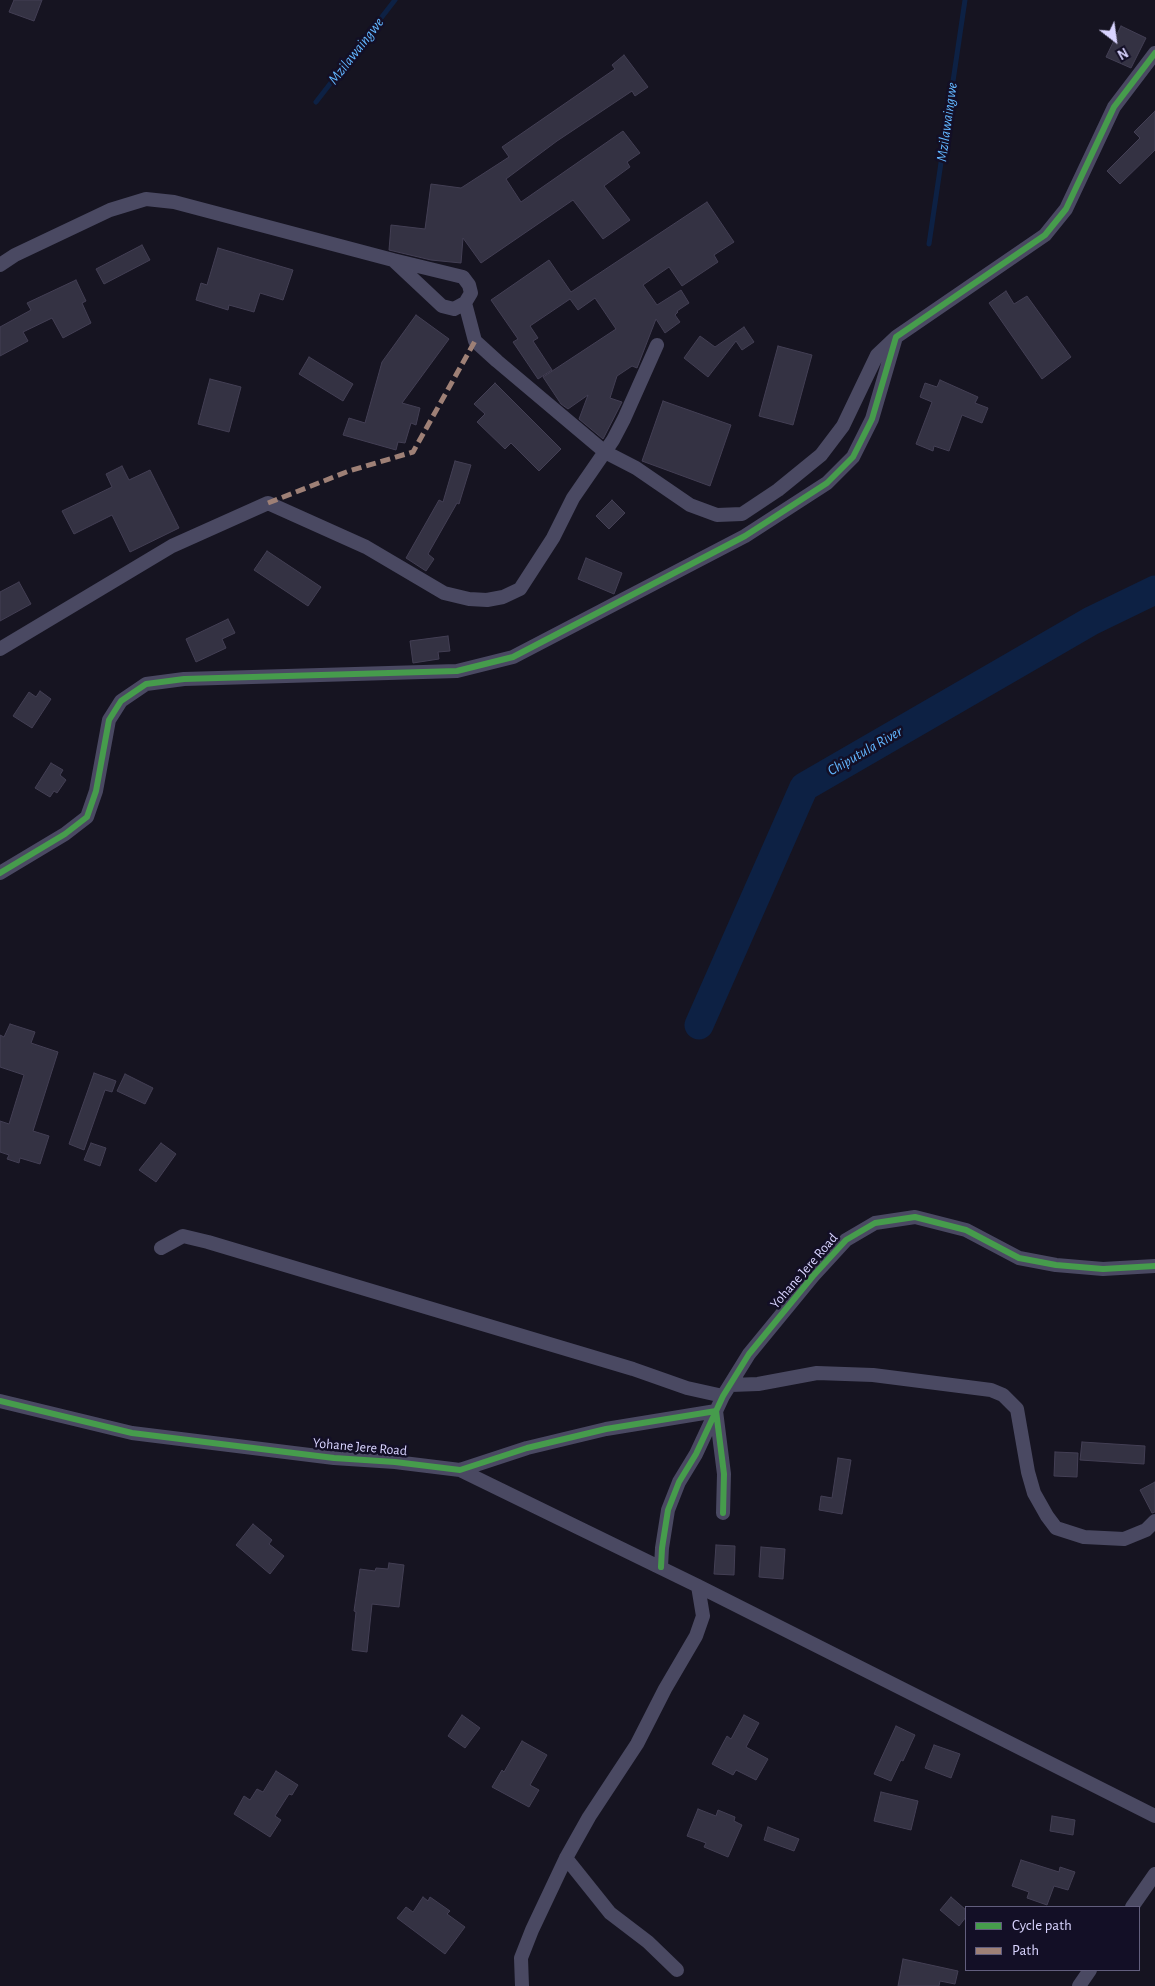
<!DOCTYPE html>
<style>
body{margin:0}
#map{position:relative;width:1155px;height:1986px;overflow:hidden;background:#161421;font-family:"Alegreya Sans",sans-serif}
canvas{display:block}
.legend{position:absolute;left:965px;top:1906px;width:175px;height:65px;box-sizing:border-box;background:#130f26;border:1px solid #625e7d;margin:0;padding:6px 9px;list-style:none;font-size:15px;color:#d9d4ff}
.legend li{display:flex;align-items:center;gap:10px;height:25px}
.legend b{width:25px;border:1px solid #625e7d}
.north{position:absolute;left:1090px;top:15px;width:50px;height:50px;-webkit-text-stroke:4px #130f26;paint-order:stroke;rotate:150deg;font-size:14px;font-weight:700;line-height:20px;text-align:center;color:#d9d4ff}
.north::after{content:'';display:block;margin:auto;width:18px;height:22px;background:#d9d4ff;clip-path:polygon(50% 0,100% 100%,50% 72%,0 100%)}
</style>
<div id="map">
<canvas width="1155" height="1986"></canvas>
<ul class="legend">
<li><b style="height:6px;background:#469c4c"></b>Cycle path</li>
<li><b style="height:6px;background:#9e8076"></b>Path</li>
</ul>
<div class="north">N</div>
</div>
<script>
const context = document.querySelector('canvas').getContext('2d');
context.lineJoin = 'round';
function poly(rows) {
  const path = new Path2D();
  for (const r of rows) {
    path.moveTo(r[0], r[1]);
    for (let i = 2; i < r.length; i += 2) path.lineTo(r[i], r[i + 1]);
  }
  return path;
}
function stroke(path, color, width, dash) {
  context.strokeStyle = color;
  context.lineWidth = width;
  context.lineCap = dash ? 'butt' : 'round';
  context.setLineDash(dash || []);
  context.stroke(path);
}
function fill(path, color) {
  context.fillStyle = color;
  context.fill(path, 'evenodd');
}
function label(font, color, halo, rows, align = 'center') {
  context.font = font + ' "Alegreya Sans",sans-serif';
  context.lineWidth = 5;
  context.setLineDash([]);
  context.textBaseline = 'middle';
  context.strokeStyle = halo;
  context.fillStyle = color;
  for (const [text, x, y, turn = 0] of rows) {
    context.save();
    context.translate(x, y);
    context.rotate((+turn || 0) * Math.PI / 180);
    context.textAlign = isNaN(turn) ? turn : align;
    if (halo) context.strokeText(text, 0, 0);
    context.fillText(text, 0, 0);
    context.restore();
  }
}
stroke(poly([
 [316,102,395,0],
 [929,244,965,0]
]), '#0d2144', 5);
stroke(poly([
 [699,1025,804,787,1091,621,1155,590]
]), '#0d2144', 29);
const building = poly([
 [14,0,42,0,34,21,9,12,14,0],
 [1121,26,1146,38,1131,68,1106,57,1121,26],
 [624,55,648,87,635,96,632,91,557,141,506,179,521,202,623,131,640,153,627,162,630,167,604,186,630,220,603,239,573,200,481,263,463,238,461,263,431,260,389,250,391,225,425,229,431,184,461,188,509,157,502,147,615,69,612,65,624,55],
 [1155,111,1155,150,1120,184,1107,171,1140,138,1134,132,1155,111],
 [707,202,734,242,714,255,718,262,682,286,669,267,643,285,657,305,681,290,689,303,677,311,678,312,675,315,680,322,665,333,656,319,637,368,632,366,617,376,610,398,622,402,603,439,579,419,588,395,568,409,561,404,543,377,616,329,595,298,578,310,570,299,530,326,538,338,533,341,552,370,538,379,513,342,518,339,491,300,549,260,571,292,707,202],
 [142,245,150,260,104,284,96,269,142,245],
 [218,248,293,270,283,300,260,293,254,312,229,305,228,310,196,300,201,283,207,285,218,248],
 [76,280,86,301,82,303,91,323,63,338,52,318,23,332,28,341,0,356,0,327,31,310,27,303,76,280],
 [1006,291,1014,304,1027,296,1071,357,1042,379,989,303,1006,291],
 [416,315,449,339,402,403,420,408,416,425,411,423,405,443,398,442,396,450,343,435,349,418,365,423,382,362,416,315],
 [744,327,754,342,742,350,736,341,708,377,684,358,700,336,715,347,744,327],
 [778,346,812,355,793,425,759,416,778,346],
 [309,357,353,384,343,401,299,374,309,357],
 [210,379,241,387,229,432,198,424,210,379],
 [940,380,978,397,975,403,988,408,982,423,962,415,949,451,934,446,933,451,916,444,932,402,920,397,925,383,937,387,940,380],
 [495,383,561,449,539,471,511,443,505,449,477,422,485,414,474,404,495,383],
 [663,401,731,425,710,486,642,461,663,401],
 [455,461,471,465,459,504,457,503,428,554,434,559,426,571,406,558,439,500,443,502,455,461],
 [122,466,129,480,150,470,179,528,130,552,112,515,74,534,62,511,112,487,106,474,122,466],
 [612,500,625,513,609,529,596,516,612,500],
 [267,551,321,587,308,606,254,570,267,551],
 [586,558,622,573,614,594,578,579,586,558],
 [19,582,31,604,0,621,0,592,19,582],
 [228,619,235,633,222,639,226,648,196,662,186,639,228,619],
 [448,636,450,651,438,652,439,659,413,663,410,641,448,636],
 [40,691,51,699,32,728,13,716,29,692,36,697,40,691],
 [51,763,63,770,60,775,66,780,57,793,54,791,50,797,35,788,51,763],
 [10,1024,35,1032,31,1043,58,1052,33,1131,49,1136,40,1164,20,1158,19,1163,7,1159,9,1155,0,1152,0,1121,9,1124,24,1075,0,1067,0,1035,4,1037,10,1024],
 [94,1073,116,1081,112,1092,105,1090,84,1150,69,1144,94,1073],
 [125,1074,153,1088,145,1104,117,1091,125,1074],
 [91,1143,106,1148,100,1166,84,1160,91,1143],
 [161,1143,176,1154,156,1182,139,1170,161,1143],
 [1082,1442,1145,1446,1144,1464,1080,1460,1082,1442],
 [1055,1452,1078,1453,1077,1477,1054,1476,1055,1452],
 [838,1458,851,1460,842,1514,819,1510,821,1496,832,1498,838,1458],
 [1155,1482,1155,1512,1152,1513,1140,1490,1155,1482],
 [253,1524,272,1540,269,1544,284,1556,270,1574,236,1545,253,1524],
 [716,1545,735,1546,734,1575,714,1574,716,1545],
 [761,1547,785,1549,783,1579,759,1577,761,1547],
 [389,1563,404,1565,399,1607,372,1604,367,1652,352,1650,356,1612,354,1611,360,1569,375,1571,376,1568,388,1569,389,1563],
 [462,1715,480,1728,465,1748,448,1736,462,1715],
 [744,1715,759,1723,746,1747,768,1759,756,1780,736,1770,733,1775,712,1764,727,1736,731,1739,744,1715],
 [896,1726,915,1735,903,1761,901,1760,891,1781,874,1774,896,1726],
 [522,1741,547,1755,530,1785,539,1790,529,1807,492,1787,502,1770,504,1772,522,1741],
 [934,1745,960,1754,951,1778,925,1768,934,1745],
 [276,1771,298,1785,292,1795,289,1794,275,1816,281,1820,270,1837,234,1814,244,1796,250,1800,257,1789,263,1792,276,1771],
 [881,1792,918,1801,911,1830,874,1821,881,1792],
 [698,1809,716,1816,718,1810,735,1817,734,1821,742,1825,728,1857,704,1847,706,1843,687,1836,698,1809],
 [1052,1816,1075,1820,1073,1835,1050,1831,1052,1816],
 [768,1827,799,1839,794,1851,764,1840,768,1827],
 [1021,1860,1059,1872,1060,1867,1075,1872,1068,1890,1054,1886,1047,1905,1027,1898,1029,1892,1012,1886,1021,1860],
 [423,1897,428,1901,430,1897,450,1911,447,1914,465,1927,445,1954,397,1918,406,1907,413,1912,423,1897],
 [951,1897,966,1910,966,1917,959,1926,940,1910,951,1897],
 [903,1959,958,1971,955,1984,940,1981,939,1986,898,1986,903,1959]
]);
fill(building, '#343243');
stroke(building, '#433f54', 1);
stroke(poly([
 [0,265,15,255,110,210,146,199,174,202,393,260,442,306,454,309,465,303,471,293,469,285,463,277,393,260],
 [465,303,475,341,497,361,605,452,636,468,690,505,717,515,742,514,778,490,821,455,843,426,877,355,896,337],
 [0,649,172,546,268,503,366,547,444,593,469,599,487,600,503,597,520,589,553,538,573,498,613,440,624,419,657,345],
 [0,873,65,834,87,817,96,791,109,720,121,701,146,684,184,679,457,671,513,657,745,536,827,483,853,457,872,419,896,337,1045,235,1066,209,1114,107,1155,53],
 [161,1248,183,1236,208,1242,633,1369,687,1388,723,1396],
 [731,1385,758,1384,817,1373,873,1375,991,1390,1003,1395,1017,1409,1028,1472,1034,1493,1047,1516,1056,1528,1084,1537,1124,1539,1146,1530,1155,1521],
 [0,1401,132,1433,334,1458,395,1462,460,1470,527,1448,606,1429,716,1411,724,1474,723,1513],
 [460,1470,698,1586,1155,1816],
 [661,1567,662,1548,668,1510,679,1482,696,1454,723,1396,749,1354,813,1276,846,1240,875,1223,915,1217,966,1230,1019,1258,1056,1265,1103,1269,1155,1266],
 [566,1858,610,1913,648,1942,677,1970],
 [1132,1907,1155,1874],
 [522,1986,521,1958,532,1930,566,1858,589,1817,637,1744,665,1689,696,1636,703,1616,698,1586],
 [1079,1986,1090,1970]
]), '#4a4962', 14);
stroke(poly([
 [268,503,349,471,413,452,475,341]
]), '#9e8076', 5, [10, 5]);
stroke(poly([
 [0,873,65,834,87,817,96,791,109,720,121,701,146,684,184,679,457,671,513,657,745,536,827,483,853,457,872,419,896,337,1045,235,1066,209,1114,107,1155,53],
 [0,1401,132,1433,334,1458,395,1462,460,1470,527,1448,606,1429,716,1411,724,1474,723,1513],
 [661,1567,662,1548,668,1510,679,1482,696,1454,723,1396,749,1354,813,1276,846,1240,875,1223,915,1217,966,1230,1019,1258,1056,1265,1103,1269,1155,1266]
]), '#469c4c', 6);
label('14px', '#d9d4ff', '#130f26', [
 ["Yohane Jere Road",804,1271,-49],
 ["Yohane Jere Road",360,1447,5]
]);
label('italic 15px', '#62b6ff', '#130f26', [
 ["Mzilawaingwe",356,51,-52],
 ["Mzilawaingwe",947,122,-82],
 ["Chiputula River",865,751,-30]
]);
</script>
